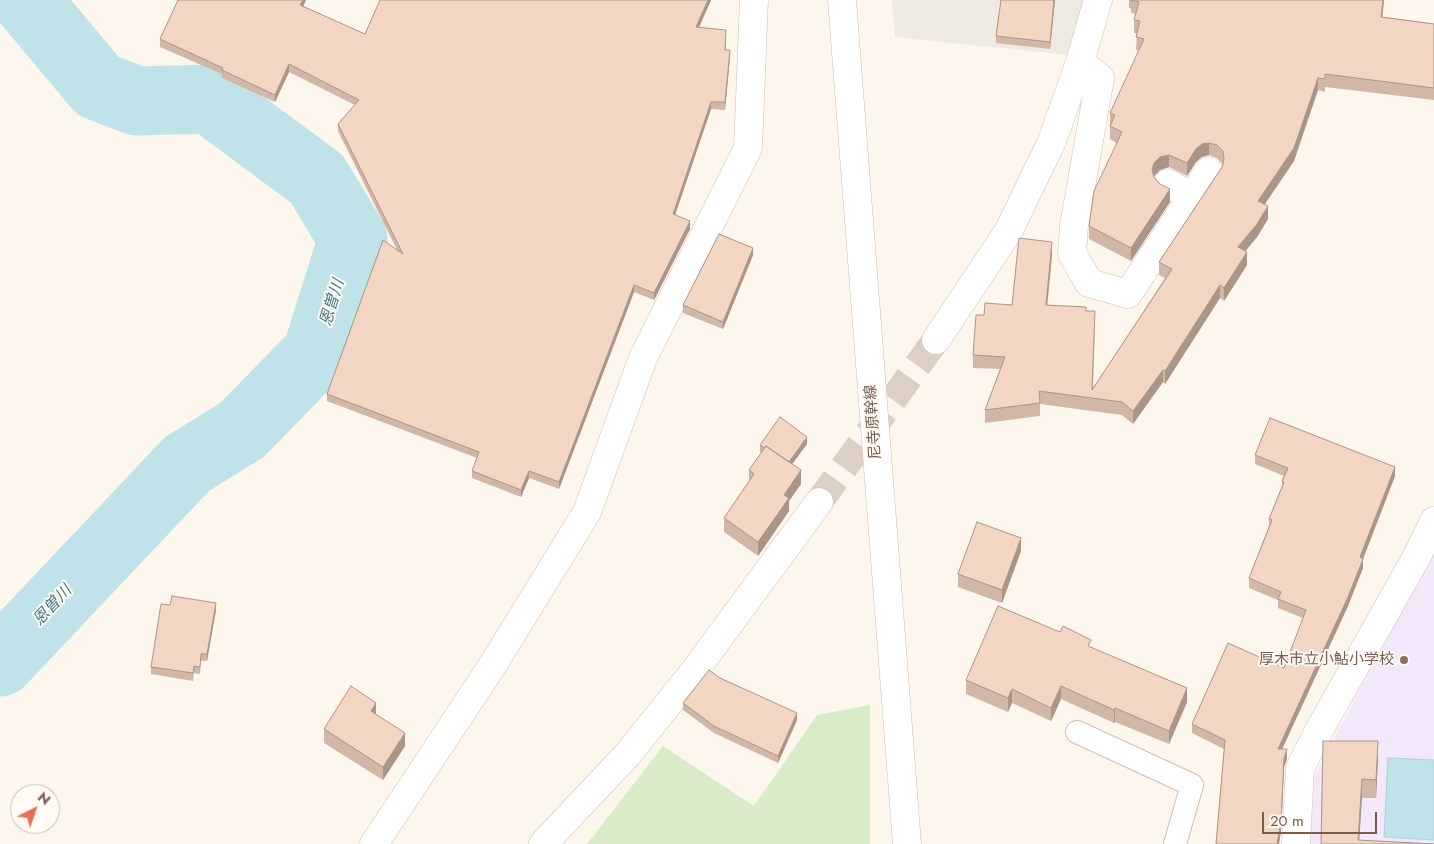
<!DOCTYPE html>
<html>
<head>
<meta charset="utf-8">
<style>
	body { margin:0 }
	#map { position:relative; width:1434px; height:844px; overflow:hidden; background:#fdf6ec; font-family:Jost,sans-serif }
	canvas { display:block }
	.north { position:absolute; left:10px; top:784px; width:50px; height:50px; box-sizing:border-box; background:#fffaf3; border:1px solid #cabbb1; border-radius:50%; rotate:41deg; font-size:14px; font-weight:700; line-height:20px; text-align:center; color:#7a5c4d }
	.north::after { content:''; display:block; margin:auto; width:18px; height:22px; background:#e76f51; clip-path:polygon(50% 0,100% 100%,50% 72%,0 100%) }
	.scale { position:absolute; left:1262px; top:812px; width:115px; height:22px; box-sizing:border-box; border:2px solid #7a5c4d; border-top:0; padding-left:6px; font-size:15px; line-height:18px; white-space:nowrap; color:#7a5c4d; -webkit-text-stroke:4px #fffaf3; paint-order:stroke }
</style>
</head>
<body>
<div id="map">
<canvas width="1434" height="844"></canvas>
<div class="north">N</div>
<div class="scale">20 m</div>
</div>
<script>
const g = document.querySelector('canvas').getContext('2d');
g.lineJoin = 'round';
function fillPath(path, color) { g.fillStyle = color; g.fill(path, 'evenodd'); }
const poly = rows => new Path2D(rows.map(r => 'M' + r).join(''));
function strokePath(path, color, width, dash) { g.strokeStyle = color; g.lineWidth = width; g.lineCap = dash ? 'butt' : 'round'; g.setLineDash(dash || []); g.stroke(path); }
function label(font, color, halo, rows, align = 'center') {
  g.font = font + ' Jost,"Noto Sans JP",sans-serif'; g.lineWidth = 4; g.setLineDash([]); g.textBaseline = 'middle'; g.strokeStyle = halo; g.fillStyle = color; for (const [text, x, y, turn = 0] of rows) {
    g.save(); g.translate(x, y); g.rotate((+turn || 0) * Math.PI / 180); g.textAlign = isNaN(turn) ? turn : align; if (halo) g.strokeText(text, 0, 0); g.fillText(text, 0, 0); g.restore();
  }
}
const industrial = poly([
	[892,0,1087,0,1069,55,895,37]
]);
const education = poly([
	[1434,545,1434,844,1310,844,1315,776]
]);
const green = poly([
	[870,705,870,844,587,844,663,746,754,806,817,715]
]);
const water = poly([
	[1388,758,1434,760,1434,840,1384,837,1388,758]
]);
const river = poly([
	[0,662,187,464,242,430,317,353,353,239,317,179,209,99,137,101,98,86,26,0]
]);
const minorTunnel = poly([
	[819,502,936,340]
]);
const service = poly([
	[1077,732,1192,785,1175,844]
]);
const minor = poly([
	[1080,62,1100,78,1074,226,1072,253,1089,283,1128,294,1209,171],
	[1168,183,1192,197],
	[936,340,1008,232,1052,141,1080,62,1098,0],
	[374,844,489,671,587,512,643,358,748,148,754,0],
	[543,844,628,754,693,673,819,502],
	[1296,844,1300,768,1322,725,1416,558,1434,521]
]);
const tertiary = poly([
	[842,0,907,844]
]);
const wall = poly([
	[178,0,306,0,303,7,365,34,380,0,711,0,699,27,726,37,726,50,730,57,725,110,711,109,675,215,690,229,654,300,634,292,559,489,529,478,521,497,472,478,472,471,477,458,327,401,327,394,397,250,338,131,338,124,355,105,289,72,275,102,222,78,222,74,160,47,160,39],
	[1001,0,1055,0,1050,49,996,43,996,36],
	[1129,0,1384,0,1382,17,1434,24,1434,100,1325,87,1325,92,1318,90,1294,161,1265,204,1268,219,1257,237,1245,251,1247,265,1224,301,1220,298,1165,384,1163,382,1133,424,1122,415,1040,404,1040,416,985,423,985,410,1000,369,973,368,973,355,984,315,1012,305,1052,255,1047,305,1086,311,1095,324,1093,389,1165,278,1159,275,1159,262,1222,167,1223,164,1217,158,1209,155,1202,157,1196,162,1187,176,1169,167,1160,170,1154,176,1154,177,1170,202,1131,261,1089,239,1089,226,1117,143,1110,139,1110,113,1139,51,1136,50,1137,34,1134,33,1134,20,1136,14,1131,13,1131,8,1129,8],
	[753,255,723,329,683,313,683,305],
	[807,444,792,464,801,484,789,501,789,511,758,556,724,532,724,518,749,482,749,470,761,453,760,452,760,445],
	[1255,455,1395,476,1363,559,1363,568,1348,606,1282,749,1287,759,1284,767,1281,831,1279,844,1216,844,1224,749,1192,733,1192,724,1284,668,1303,618,1278,608,1278,600,1249,588,1249,578,1269,526,1269,519,1282,487,1282,481,1284,476,1255,464],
	[1021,551,1002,603,958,587,958,574],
	[216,610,207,661,201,661,200,674,194,673,193,681,151,674,151,667],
	[1091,647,1187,702,1169,744,1115,722,1114,723,1061,699,1051,721,1012,703,1008,712,966,694,966,680],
	[720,678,797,720,778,763,714,733,683,710,683,703],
	[376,714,405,746,383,780,324,743,324,729],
	[1323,741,1378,759,1376,798,1362,798,1359,840,1321,844]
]);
const shadedWall = poly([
	[303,0,306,0,300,13,300,5],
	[708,0,711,0,696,34,696,27],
	[1054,0,1055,0,1050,49,1050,42],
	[1383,0,1384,0,1381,30,1381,17],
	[730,50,730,57,725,110,725,102],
	[289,64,289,72,275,102,275,95],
	[1318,78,1318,90,1294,161,1258,214,1258,201],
	[711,102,711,109,673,221,673,214],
	[1209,143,1209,155,1202,157,1196,162,1187,176,1187,163,1196,149,1202,144],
	[1169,155,1169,167,1160,170,1154,176,1152,182,1152,170,1154,163,1160,157],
	[1170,189,1170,202,1131,261,1131,248],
	[1268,206,1268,219,1257,237,1238,260,1238,247],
	[690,221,690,229,654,300,654,293],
	[1052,242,1052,255,1046,318,1046,305],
	[753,248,753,255,723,329,723,322],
	[1247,252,1247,265,1224,301,1224,288],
	[634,285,634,292,559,489,559,482],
	[1220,285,1220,298,1165,384,1165,371],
	[1163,370,1163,382,1133,424,1133,411],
	[807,437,807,444,787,471,787,464],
	[1395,467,1395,476,1363,559,1363,568,1348,606,1278,758,1278,749,1360,557],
	[801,470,801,484,789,501,789,511,758,556,758,542,784,495],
	[529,471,529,478,521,497,521,490],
	[1021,538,1021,551,1002,603,1002,590],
	[216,603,216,610,207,661,207,654],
	[1061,686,1061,699,1051,721,1051,708],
	[1187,688,1187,702,1169,744,1169,731],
	[1012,689,1012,703,1008,712,1008,698],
	[376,703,376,716,371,711],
	[1115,708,1115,722,1114,723,1114,710],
	[797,713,797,720,778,763,778,756],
	[405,733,405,746,383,780,383,767],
	[1378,741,1378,759,1376,798,1376,780],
	[1287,749,1287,759,1284,767,1281,831,1279,844,1277,844,1284,758],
	[1362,779,1362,798,1359,844,1358,844]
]);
const building = poly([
	[178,0,303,0,300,5,365,34,380,0,708,0,696,27,726,30,725,50,730,50,725,102,711,102,673,214,690,221,654,293,634,285,559,482,529,471,521,490,472,471,479,452,327,394,383,240,403,254,338,124,359,100,289,64,275,95,222,70,223,68,160,39,178,0],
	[1001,0,1054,0,1050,42,996,36,1001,0],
	[1131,0,1383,0,1381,17,1434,24,1434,88,1325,74,1325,79,1318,78,1294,148,1258,201,1268,206,1257,224,1238,247,1247,252,1224,288,1220,285,1165,371,1163,370,1133,411,1122,402,1039,391,1040,403,985,410,1005,357,973,355,976,315,984,315,985,303,1012,305,1019,238,1052,242,1046,305,1086,307,1086,311,1095,311,1092,390,1172,269,1159,262,1222,167,1224,160,1223,151,1217,145,1209,143,1202,144,1196,149,1187,163,1169,155,1160,157,1154,163,1152,170,1154,177,1160,184,1170,189,1131,248,1089,226,1094,191,1122,132,1110,126,1115,115,1110,113,1144,39,1136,37,1140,21,1134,20,1139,2,1131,0],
	[719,234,753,248,723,322,683,305,719,234],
	[780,417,807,437,789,462,766,446,764,448,760,445,780,417],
	[1270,418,1395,467,1360,557,1363,559,1348,597,1278,749,1287,749,1284,758,1281,822,1277,844,1216,844,1225,740,1192,724,1228,643,1284,668,1306,610,1278,599,1281,592,1249,578,1272,520,1269,519,1284,482,1282,481,1288,468,1255,455,1270,418],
	[766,446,801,470,784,495,789,498,758,542,724,518,754,474,749,470,766,446],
	[977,522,1021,538,1002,590,958,574,977,522],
	[172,596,216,603,207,654,201,654,200,667,194,666,193,673,151,667,161,604,170,605,172,596],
	[998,606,1060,632,1063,626,1091,640,1088,646,1187,688,1169,731,1115,708,1114,710,1061,686,1051,708,1012,689,1008,698,966,680,998,606],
	[709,670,720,678,797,713,778,756,714,726,683,703,709,670],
	[351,686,376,703,371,711,405,733,383,767,324,729,351,686],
	[1323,741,1378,741,1376,780,1362,779,1358,840,1434,844,1321,844,1323,741]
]);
const markers = [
	[1404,660,5,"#8d6e63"]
];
const streetNames = [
	["尼寺原幹線",874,422,-94]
];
const educationNames = [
	["厚木市立小鮎小学校",1394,660]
];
const waterNames = [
	["恩曽川",333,303,-73],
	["恩曽川",53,606,-47]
];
fillPath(industrial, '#efe9e4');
fillPath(education, '#f3e8fa');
fillPath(green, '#d8ecc9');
fillPath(water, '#bfe3e8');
strokePath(water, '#a5d3da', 1);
strokePath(river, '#bfe3e8', 69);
strokePath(minorTunnel, '#dcd0c4', 28, [28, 14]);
strokePath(service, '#d1beb0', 24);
strokePath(minor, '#d1beb0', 29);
strokePath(tertiary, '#d1beb0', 29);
strokePath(service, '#fff', 22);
strokePath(minor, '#fff', 28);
strokePath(tertiary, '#fff', 28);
fillPath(wall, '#d1b7a8');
fillPath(shadedWall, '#aa9588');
fillPath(building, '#f3d5c3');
strokePath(building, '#aa9588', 1);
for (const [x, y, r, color] of markers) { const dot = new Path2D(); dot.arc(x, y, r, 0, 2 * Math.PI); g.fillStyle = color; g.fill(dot); strokePath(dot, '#fffaf3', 2); }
label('15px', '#7a5c4d', '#fffaf3', streetNames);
label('15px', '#785e54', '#fffaf3', educationNames, 'right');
label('italic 16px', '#437c86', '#fffaf3', waterNames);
</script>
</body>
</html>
